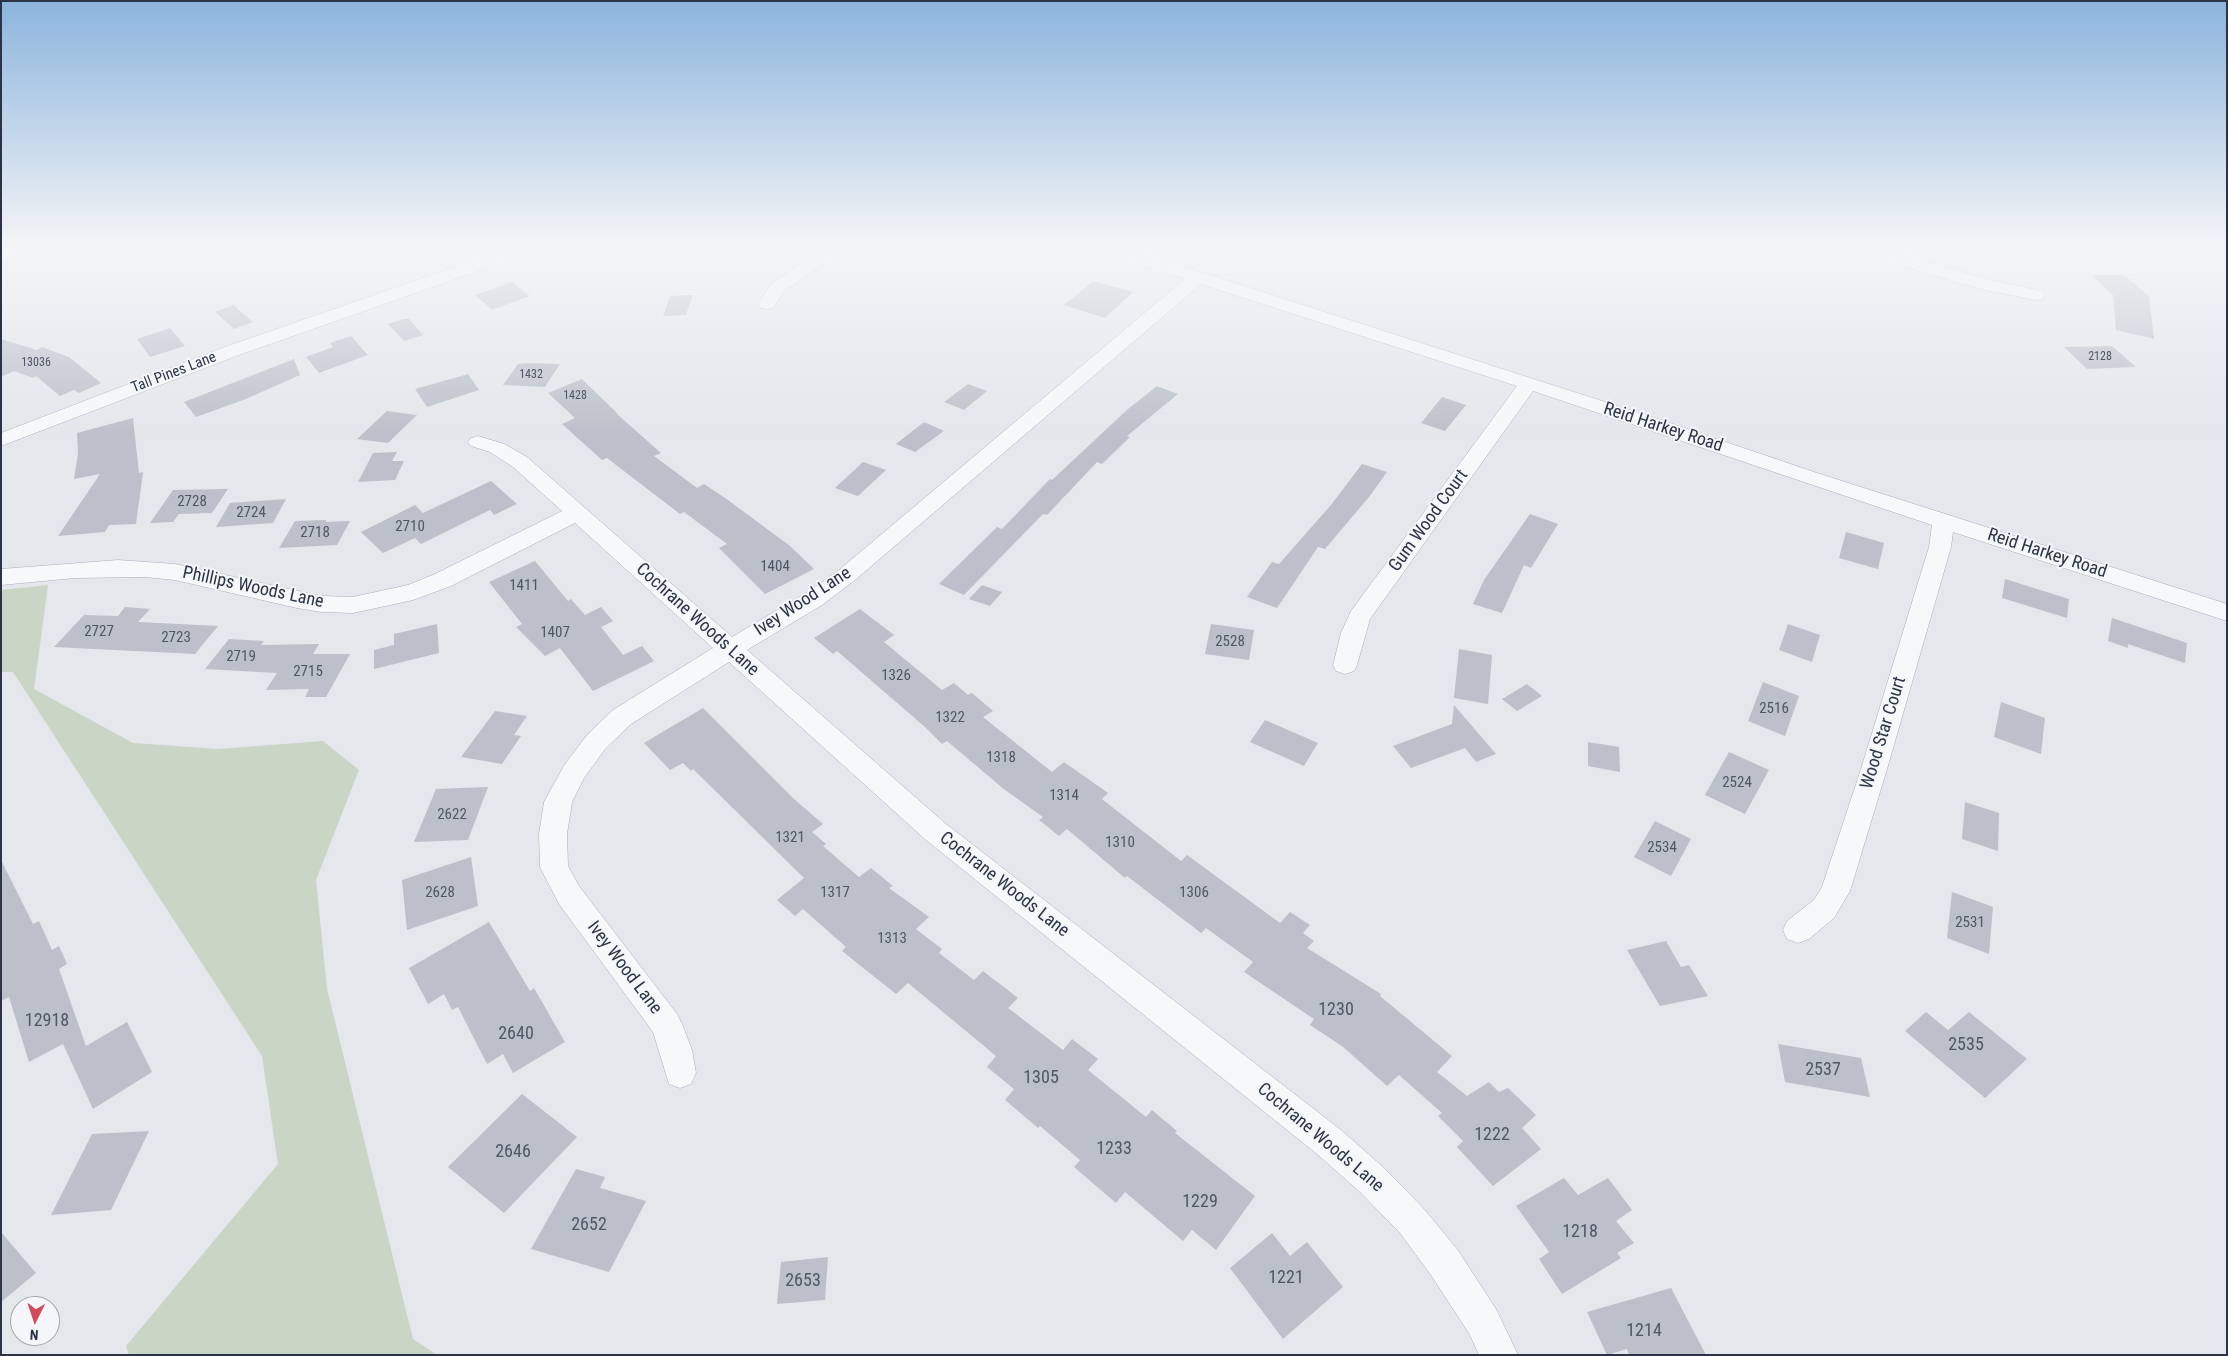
<!DOCTYPE html>
<html>
<head>
<meta charset="utf-8">
<style>
	body { margin:0 }
	#map { position:relative; width:2228px; height:1356px; overflow:hidden; background:#e4e7ec; font-family:"Roboto Condensed",sans-serif }
	canvas { display:block }
	.frame { position:absolute; inset:0; border:2px solid #2b3445; pointer-events:none }
	.north { position:absolute; left:10px; top:1296px; width:50px; height:50px; box-sizing:border-box; background:#f4f6f9; border:1px solid #a4a8b1; border-radius:50%; rotate:184deg; font-size:14px; font-weight:700; line-height:20px; text-align:center; color:#2b3445 }
	.north::after { content:''; display:block; margin:auto; width:18px; height:22px; background:#d1495b; clip-path:polygon(50% 0,100% 100%,50% 72%,0 100%) }
</style>
</head>
<body>
<div id="map">
<canvas width="2228" height="1356"></canvas>
<div class="frame"></div>
<div class="north">N</div>
</div>
<script>
const g = document.querySelector('canvas').getContext('2d');
g.lineJoin = 'round';
function fillPath(path, color) { g.fillStyle = color; g.fill(path, 'evenodd'); }
const poly = rows => new Path2D(rows.map(r => 'M' + r).join(''));
function strokePath(path, color, width, dash) { g.strokeStyle = color; g.lineWidth = width; g.lineCap = dash ? 'butt' : 'round'; g.setLineDash(dash || []); g.stroke(path); }
function label(font, color, halo, rows, align = 'center') {
  g.font = font + ' "Roboto Condensed",sans-serif'; g.lineWidth = 4; g.setLineDash([]); g.textBaseline = 'middle'; g.strokeStyle = halo; g.fillStyle = color; for (const [text, x, y, turn = 0] of rows) {
    g.save(); g.translate(x, y); g.rotate((+turn || 0) * Math.PI / 180); g.textAlign = isNaN(turn) ? turn : align; if (halo) g.strokeText(text, 0, 0); g.fillText(text, 0, 0); g.restore();
  }
}
const green = poly([
	[48,585,34,689,133,743,218,749,323,741,359,770,316,880,327,989,413,1339,437,1355,129,1355,126,1346,278,1164,262,1056,13,672,1,672,1,590]
]);
const building = poly([
	[2091,275,2124,275,2149,296,2154,339,2116,330,2113,295],
	[1093,281,1133,292,1105,318,1064,305],
	[512,282,530,296,492,310,475,295],
	[693,295,686,315,663,316,670,296],
	[234,305,238,309,253,322,234,329,215,312],
	[404,319,409,319,423,335,404,341,388,324],
	[170,328,185,346,150,357,137,339],
	[351,336,368,355,319,373,306,357,333,347,330,343],
	[1,339,37,350,42,347,69,357,101,383,79,393,74,390,60,396,36,376,33,378,14,371,1,377],
	[2112,346,2136,367,2087,369,2064,347],
	[294,359,300,375,246,399,196,417,184,402],
	[529,363,560,364,545,387,503,385,518,364],
	[468,374,479,390,427,407,415,389],
	[582,379,618,414,617,414,661,453,654,456,697,488,704,484,728,500,790,546,814,569,765,594,719,548,727,544,684,512,680,514,607,458,602,460,562,424,575,418,548,393],
	[968,384,987,391,964,410,944,402],
	[1157,386,1178,394,1127,436,1130,437,1102,464,1097,462,1047,515,1043,514,964,595,939,584,997,527,1002,529,1050,479,1052,480,1128,409],
	[1442,397,1466,405,1445,431,1421,423],
	[387,411,417,415,388,443,357,439],
	[133,418,139,473,143,472,136,524,109,525,105,532,58,536,100,474,74,479,78,454,77,433],
	[924,422,944,431,915,452,896,444],
	[397,452,392,461,404,461,395,480,358,482,373,453],
	[863,462,886,470,858,496,835,488],
	[1362,464,1387,472,1369,497,1325,549,1318,547,1277,608,1247,597,1272,562,1279,564,1331,505],
	[491,481,517,504,494,515,490,510,421,544,415,538,383,553,361,532,415,505,423,513],
	[228,489,212,513,179,514,173,522,150,523,173,490],
	[286,499,273,523,216,527,230,503],
	[1530,514,1558,524,1531,568,1524,565,1502,613,1473,604,1484,580],
	[326,520,326,522,350,521,337,545,279,548,295,521],
	[1846,532,1884,543,1878,569,1839,558],
	[535,561,568,601,571,599,585,615,601,607,613,621,601,627,623,655,642,646,654,661,593,691,560,648,545,656,516,627,522,624,489,582],
	[2005,579,2069,599,2067,618,2002,598],
	[982,585,1002,592,990,606,969,599],
	[125,607,150,609,138,622,218,626,195,654,54,647,84,615,118,616],
	[860,609,894,635,884,642,942,690,954,683,968,695,972,693,993,711,983,717,1052,772,1064,762,1108,793,1102,799,1181,861,1187,855,1280,923,1290,912,1310,925,1303,933,1314,941,1307,948,1381,994,1380,996,1452,1056,1437,1072,1467,1096,1489,1082,1499,1092,1508,1088,1536,1115,1522,1128,1541,1149,1493,1186,1457,1147,1463,1141,1438,1116,1442,1113,1399,1075,1387,1086,1342,1046,1310,1025,1314,1019,1244,972,1253,962,1206,928,1201,933,1127,876,1125,878,1067,829,1059,836,1039,820,1043,817,1005,790,947,741,942,744,925,727,837,651,833,654,814,638],
	[2112,618,2187,643,2185,663,2128,644,2128,648,2108,641],
	[437,624,439,653,374,669,374,650,394,645,394,634],
	[1211,624,1254,630,1249,660,1205,654],
	[1788,624,1820,635,1812,662,1779,650],
	[229,639,264,641,261,645,319,644,313,654,350,654,326,697,305,697,309,689,266,690,277,673,205,669],
	[1459,649,1492,655,1488,704,1454,698],
	[1763,682,1799,696,1785,736,1748,721],
	[1527,684,1542,696,1517,711,1502,699],
	[2001,702,2045,718,2041,754,1994,737],
	[1454,705,1496,754,1476,762,1465,748,1411,768,1393,746,1452,724],
	[703,708,794,799,823,824,812,832,826,844,823,846,859,877,871,868,893,886,889,888,929,917,916,929,942,949,939,953,974,980,983,971,1018,998,1008,1008,1063,1050,1072,1039,1098,1059,1088,1070,1146,1117,1152,1110,1177,1131,1175,1133,1255,1196,1216,1250,1192,1230,1183,1241,1125,1192,1116,1203,1074,1167,1080,1160,1040,1126,1038,1128,1005,1100,1014,1089,987,1067,996,1056,908,983,896,994,842,951,846,947,803,909,795,916,777,900,804,878,693,769,691,771,683,763,670,770,644,743],
	[495,711,527,716,514,735,521,736,502,764,461,757],
	[1265,720,1318,743,1304,766,1250,742],
	[1588,742,1619,747,1620,772,1588,766],
	[1729,752,1769,770,1745,814,1705,795],
	[488,787,468,840,414,842,436,789],
	[1965,802,1999,813,1998,851,1962,839],
	[1655,821,1691,839,1671,876,1634,857],
	[471,857,478,906,407,930,402,880],
	[1,860,33,924,39,921,52,950,59,946,67,964,59,969,86,1046,127,1022,152,1072,93,1109,63,1044,29,1062,9,997,1,1001],
	[1952,892,1993,907,1989,954,1947,938],
	[489,922,530,991,534,988,565,1042,513,1073,503,1054,487,1064,458,1007,452,1010,444,994,428,1004,409,968],
	[1666,941,1681,967,1689,965,1708,996,1660,1006,1627,950],
	[1926,1012,1948,1030,1969,1012,2027,1059,1985,1098,1905,1031],
	[1778,1044,1861,1058,1870,1097,1785,1082],
	[522,1094,577,1137,504,1213,448,1167],
	[149,1131,111,1210,51,1215,92,1134],
	[576,1169,605,1177,600,1188,646,1201,609,1272,531,1249],
	[1564,1178,1578,1195,1608,1178,1632,1210,1616,1221,1634,1243,1617,1253,1621,1258,1562,1294,1539,1259,1549,1252,1516,1206],
	[1,1232,36,1273,1,1302],
	[1272,1233,1290,1256,1307,1242,1343,1287,1283,1339,1230,1268],
	[828,1257,825,1300,777,1304,781,1262],
	[1671,1288,1706,1355,1629,1355,1627,1349,1607,1355,1587,1312]
]);
const minor = poly([
	[502,245,524,245,522,249,478,271,239,355,1,446,1,433,225,347,466,263,502,245],
	[831,245,851,245,784,291,773,308,767,309,761,308,758,304,771,284,831,245],
	[1090,245,1116,245,1655,418,1817,473,2227,604,2227,621,1953,532,1951,547,1887,769,1850,891,1834,918,1809,939,1798,943,1787,939,1783,930,1787,921,1814,900,1822,887,1861,769,1929,547,1932,525,1533,391,1370,619,1357,665,1354,671,1345,674,1336,671,1333,665,1341,633,1351,611,1517,386,1201,284,855,580,822,605,747,650,946,824,1341,1130,1384,1168,1424,1209,1457,1249,1496,1309,1518,1355,1479,1355,1470,1335,1431,1275,1400,1233,1360,1192,1317,1154,926,840,729,662,631,724,605,749,584,778,572,802,567,834,568,866,579,886,677,1014,682,1024,692,1050,696,1073,691,1084,680,1088,669,1084,653,1032,559,904,544,875,540,867,539,834,544,802,565,764,587,735,613,710,713,648,575,523,451,586,413,600,353,613,321,612,297,608,175,580,145,577,75,578,1,585,1,569,118,560,175,564,321,596,353,597,408,585,435,574,562,511,513,467,490,452,471,446,468,442,471,438,478,436,504,444,527,457,732,637,806,593,839,570,1185,279,1092,249,1090,245],
	[1853,245,1879,245,1934,264,1994,281,2042,291,2045,295,2042,299,2036,300,1985,290,1922,272,1855,249,1853,245]
]);
const primary = poly([
	[13,245,41,245,39,249,1,262,1,250,13,245]
]);
const farNumbernames = [
	["2128",2100,357],
	["13036",36,363],
	["1432",531,375],
	["1428",575,396]
];
const farStreetnames = [
	["Tall Pines Lane",174,373,-21]
];
const numberNames = [
	["2728",192,502],
	["2724",251,513],
	["2710",410,527],
	["2718",315,533],
	["1404",775,567],
	["1411",524,586],
	["2727",99,632],
	["1407",555,633],
	["2723",176,638],
	["2528",1230,642],
	["2719",241,657],
	["2715",308,672],
	["1326",896,676],
	["2516",1774,709],
	["1322",950,718],
	["1318",1001,758],
	["2524",1737,783],
	["1314",1064,796],
	["2622",452,815],
	["1321",790,838],
	["1310",1120,843],
	["2534",1662,848],
	["2628",440,893],
	["1317",835,893],
	["1306",1194,893],
	["2531",1970,923],
	["1313",892,939]
];
const streetNames = [
	["Reid Harkey Road",1663,428,18],
	["Gum Wood Court",1429,521,-54],
	["Reid Harkey Road",2047,554,18],
	["Phillips Woods Lane",253,588,12],
	["Ivey Wood Lane",803,602,-33],
	["Cochrane Woods Lane",697,620,42],
	["Wood Star Court",1884,733,-73],
	["Cochrane Woods Lane",1004,885,38],
	["Ivey Wood Lane",624,968,53],
	["Cochrane Woods Lane",1320,1138,40]
];
const nearNumbernames = [
	["1230",1336,1010],
	["12918",47,1021],
	["2640",516,1034],
	["2535",1966,1045],
	["2537",1823,1070],
	["1305",1041,1078],
	["1222",1492,1135],
	["1233",1114,1149],
	["2646",513,1152],
	["1229",1200,1202],
	["2652",589,1225],
	["1218",1580,1232],
	["1221",1286,1278],
	["2653",803,1281],
	["1214",1644,1331]
];
fillPath(green, '#c9d6c5');
fillPath(building, '#bbc0ca');
strokePath(minor, '#a9aeb7', 1);
strokePath(primary, '#a3abb8', 1);
fillPath(minor, '#f7f8fa');
fillPath(primary, '#fff');
const sky = g.createLinearGradient(0, 0, 0, 435);
sky.addColorStop(0, '#8bb4dd');
sky.addColorStop(0.56, '#f3f4f6');
sky.addColorStop(1, '#f3f4f600');
g.fillStyle = sky;
g.fillRect(0, 0, 2228, 435);
label('12px', '#4f5766', null, farNumbernames);
label('15px', '#2b3445', '#f4f6f9', farStreetnames);
label('15px', '#4f5766', null, numberNames);
label('18px', '#2b3445', '#f4f6f9', streetNames);
label('18px', '#4f5766', null, nearNumbernames);
</script>
</body>
</html>
